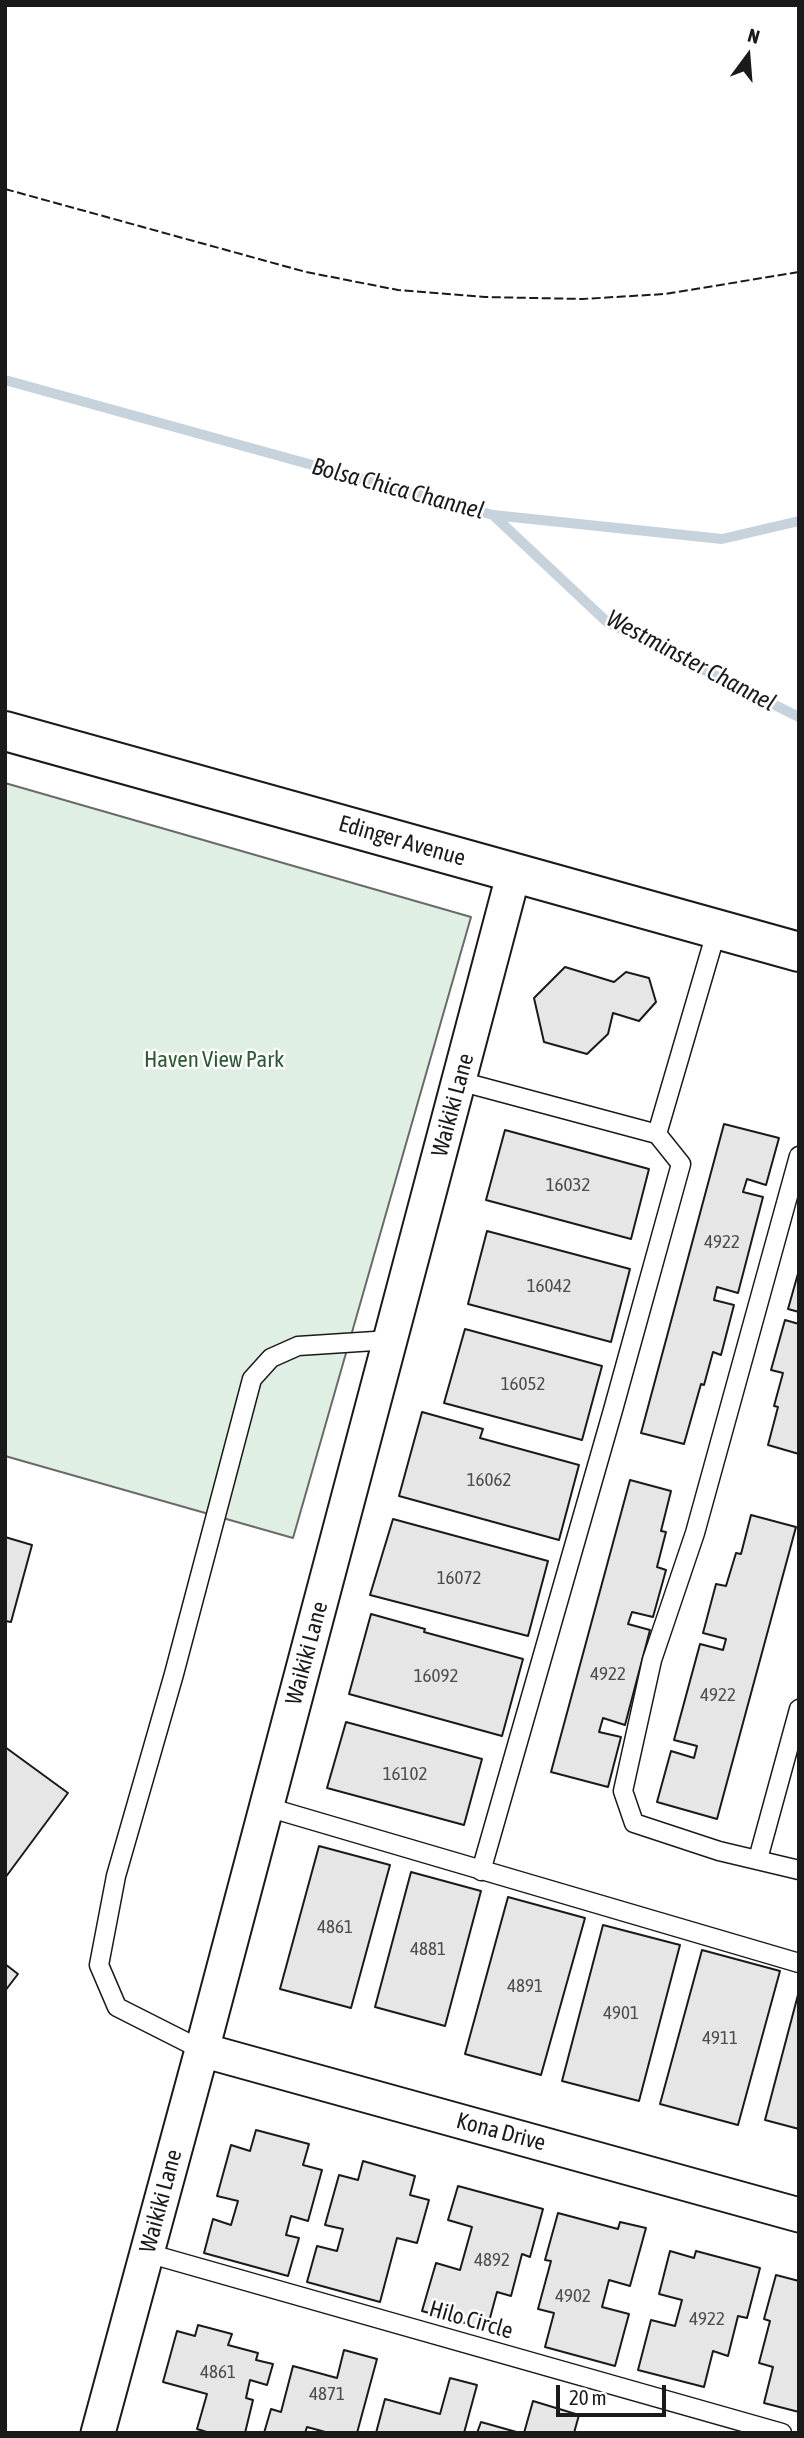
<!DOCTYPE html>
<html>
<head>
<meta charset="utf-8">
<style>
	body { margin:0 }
	#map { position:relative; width:804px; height:2438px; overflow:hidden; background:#fff; font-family:"Asap Condensed",sans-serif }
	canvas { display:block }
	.frame { position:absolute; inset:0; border:7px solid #1a1a1a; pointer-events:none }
	.north { position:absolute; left:713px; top:21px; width:70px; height:70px; -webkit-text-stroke:5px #fff; paint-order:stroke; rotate:16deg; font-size:19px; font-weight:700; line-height:28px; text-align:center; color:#1a1a1a }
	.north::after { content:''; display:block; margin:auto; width:24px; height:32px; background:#1a1a1a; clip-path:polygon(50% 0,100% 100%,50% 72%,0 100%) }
	.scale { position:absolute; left:556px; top:2385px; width:110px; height:32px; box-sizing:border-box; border:4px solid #1a1a1a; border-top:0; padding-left:9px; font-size:21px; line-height:24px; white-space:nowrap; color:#1a1a1a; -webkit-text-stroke:5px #fff; paint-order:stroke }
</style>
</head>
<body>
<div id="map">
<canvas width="804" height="2438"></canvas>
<div class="frame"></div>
<div class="north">N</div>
<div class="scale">20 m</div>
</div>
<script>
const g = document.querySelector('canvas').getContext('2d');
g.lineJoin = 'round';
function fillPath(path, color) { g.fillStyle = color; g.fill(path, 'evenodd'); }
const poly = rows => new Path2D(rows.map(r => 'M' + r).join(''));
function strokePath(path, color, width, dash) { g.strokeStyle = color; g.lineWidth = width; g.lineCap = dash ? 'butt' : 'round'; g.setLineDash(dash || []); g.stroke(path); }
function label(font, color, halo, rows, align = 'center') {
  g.font = font + ' "Asap Condensed",sans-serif'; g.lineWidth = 5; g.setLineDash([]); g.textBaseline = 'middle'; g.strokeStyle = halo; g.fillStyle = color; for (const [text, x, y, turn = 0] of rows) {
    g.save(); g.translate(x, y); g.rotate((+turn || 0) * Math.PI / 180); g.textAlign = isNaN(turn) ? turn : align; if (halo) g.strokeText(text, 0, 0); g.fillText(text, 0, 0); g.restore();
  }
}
const green = poly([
	[5,783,471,917,293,1538,5,1456,5,783]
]);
const stream = poly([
	[5,380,493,515,722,539,799,521],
	[493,515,607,622,799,717]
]);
const building = poly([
	[565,967,614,982,626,972,649,978,656,1002,639,1021,613,1013,608,1034,587,1054,544,1042,534,998,565,967],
	[724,1124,779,1138,766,1185,747,1179,743,1192,763,1197,738,1293,717,1287,714,1300,734,1305,721,1355,713,1352,704,1385,701,1384,684,1444,641,1433,724,1124],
	[505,1130,649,1169,631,1239,486,1200,505,1130],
	[487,1231,630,1269,611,1342,468,1304,487,1231],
	[799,1270,799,1312,788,1309,799,1270],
	[785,1320,799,1324,799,1454,768,1445,778,1407,774,1406,783,1373,771,1370,785,1320],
	[465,1329,602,1366,582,1440,444,1403,465,1329],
	[422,1412,483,1429,480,1438,579,1465,559,1540,399,1496,422,1412],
	[630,1480,671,1491,661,1531,666,1532,657,1567,666,1570,653,1617,632,1612,628,1624,650,1630,625,1725,603,1718,599,1732,621,1737,608,1787,551,1772,630,1480],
	[751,1515,796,1527,717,1819,657,1802,671,1751,694,1758,697,1746,674,1740,700,1644,723,1650,726,1639,703,1633,716,1584,726,1586,736,1553,741,1554,751,1515],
	[393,1519,548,1561,528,1636,370,1595,393,1519],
	[5,1537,32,1545,11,1622,5,1621,5,1537],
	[371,1614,425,1629,424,1632,523,1659,502,1736,349,1694,371,1614],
	[346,1722,482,1759,464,1825,327,1788,346,1722],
	[5,1747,68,1793,5,1878,5,1747],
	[319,1846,390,1865,351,2008,280,1989,319,1846],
	[411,1872,481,1891,445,2026,375,2007,411,1872],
	[508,1897,585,1918,541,2075,465,2054,508,1897],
	[603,1925,680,1945,639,2101,562,2081,603,1925],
	[702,1950,780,1971,738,2125,660,2104,702,1950],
	[5,1964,18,1974,5,1991,5,1964],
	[799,1991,799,2129,765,2120,799,1991],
	[256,2130,309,2144,303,2165,322,2170,308,2221,291,2216,286,2235,299,2238,288,2276,204,2253,213,2219,231,2225,238,2201,217,2196,231,2145,250,2151,256,2130],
	[363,2161,415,2176,410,2195,429,2200,417,2243,397,2238,380,2302,307,2282,317,2246,337,2251,343,2229,325,2225,339,2175,358,2180,363,2161],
	[458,2186,543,2209,530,2257,522,2254,511,2296,497,2292,487,2329,422,2311,436,2263,460,2270,472,2227,448,2220,458,2186],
	[558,2213,618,2229,620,2222,646,2228,630,2286,609,2280,602,2307,629,2314,615,2366,545,2347,554,2313,538,2309,551,2261,545,2260,558,2213],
	[670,2251,694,2258,696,2251,760,2268,747,2318,738,2316,728,2356,713,2351,704,2387,638,2370,651,2320,675,2326,682,2300,659,2294,670,2251],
	[776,2275,799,2281,799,2412,764,2403,773,2367,759,2363,770,2321,764,2319,776,2275],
	[198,2325,232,2334,228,2345,258,2353,256,2360,273,2364,267,2385,250,2380,246,2398,253,2400,245,2433,210,2433,197,2429,207,2394,163,2382,177,2331,195,2336,198,2325],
	[344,2350,377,2359,357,2433,329,2433,307,2427,305,2433,264,2433,271,2409,281,2412,293,2366,337,2378,344,2350],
	[450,2378,477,2385,464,2433,376,2433,385,2399,440,2414,450,2378],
	[533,2401,579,2415,574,2433,524,2433,533,2401],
	[481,2422,520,2433,477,2433,481,2422]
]);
const lane = poly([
	[459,1081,657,1134,717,929],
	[799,1156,695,1533,652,1660,623,1791,634,1823,719,1851,799,1870],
	[267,1807,799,1963],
	[758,1859,799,1709],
	[481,1871,613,1410,681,1164,657,1134],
	[202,2050,117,2007,99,1965,116,1876,174,1674,252,1379,271,1358,298,1346,390,1340],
	[147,2253,782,2433]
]);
const street = poly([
	[202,2050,799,2215],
	[98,2433,202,2050,514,872]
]);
const secondary = poly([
	[5,731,799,952]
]);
const fence = poly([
	[5,189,306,272,398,290,485,297,582,299,665,294,799,272]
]);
const numberNames = [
	["16032",568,1185],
	["4922",722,1242],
	["16042",549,1286],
	["16052",523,1384],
	["16062",489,1480],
	["16072",459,1578],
	["4922",608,1674],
	["16092",436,1676],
	["4922",718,1695],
	["16102",405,1774],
	["4861",335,1927],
	["4881",428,1949],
	["4891",525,1986],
	["4901",621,2013],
	["4911",720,2038],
	["4892",492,2260],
	["4902",573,2296],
	["4922",707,2319],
	["4861",218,2372],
	["4871",327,2394]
];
const streetNames = [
	["Edinger Avenue",402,841,16],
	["Waikiki Lane",453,1105,-75],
	["Waikiki Lane",307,1653,-75],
	["Kona Drive",501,2132,15],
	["Waikiki Lane",161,2201,-75],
	["Hilo Circle",471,2320,16]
];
const parkNames = [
	["Haven View Park",214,1060]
];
const waterNames = [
	["Bolsa Chica Channel",398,489,15],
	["Westminster Channel",691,661,28]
];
fillPath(green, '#e0efe3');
strokePath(green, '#6a6a6a', 2);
strokePath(stream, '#c6d2dc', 10);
fillPath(building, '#e6e6e6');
strokePath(building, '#1a1a1a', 2);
strokePath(lane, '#1a1a1a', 21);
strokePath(street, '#1a1a1a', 37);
strokePath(secondary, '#1a1a1a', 42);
strokePath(lane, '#fff', 18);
strokePath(street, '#fff', 33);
strokePath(secondary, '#fff', 38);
strokePath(fence, '#1a1a1a', 2, [9, 3.5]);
label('19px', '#4d4d4d', null, numberNames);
label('23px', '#1a1a1a', '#fff', streetNames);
label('23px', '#2b5a34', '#fff', parkNames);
label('italic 24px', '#1a1a1a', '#fff', waterNames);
</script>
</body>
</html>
